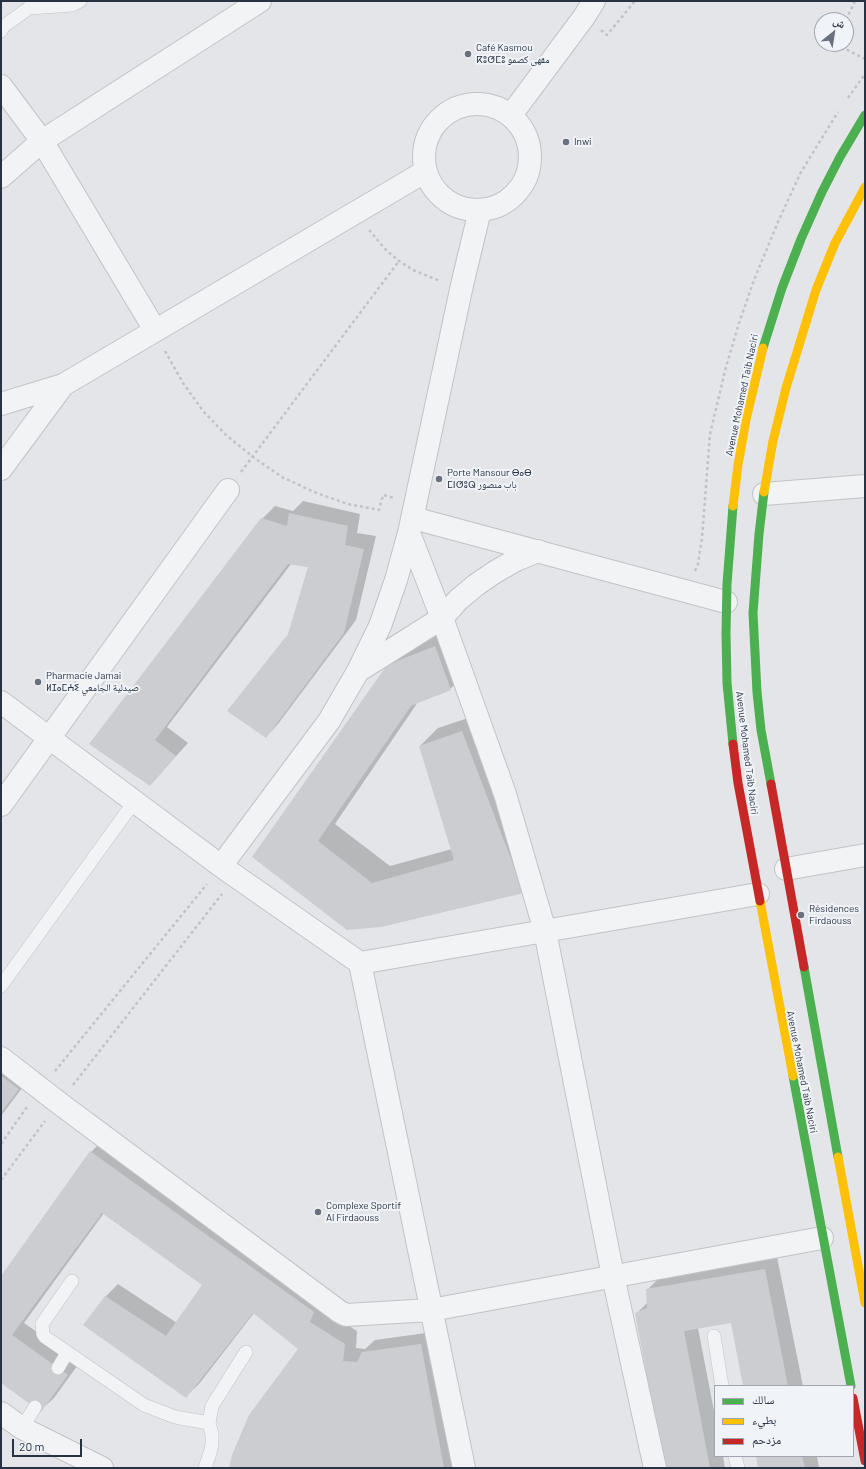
<!DOCTYPE html>
<html>
<head>
<meta charset="utf-8">
<style>
	body { margin:0 }
	#map { position:relative; width:866px; height:1469px; overflow:hidden; background:#e3e5e8; font-family:Barlow,"Noto Naskh Arabic",sans-serif }
	canvas { display:block }
	.frame { position:absolute; inset:0; border:2px solid #293242; pointer-events:none }
	.legend { position:absolute; left:714px; top:1385px; width:140px; height:72px; box-sizing:border-box; background:#f0f3f7; border:1px solid #a0a6af; margin:0; padding:5px 7px; list-style:none; font-size:12px; color:#293242 }
	.legend li { display:flex; align-items:center; gap:8px; height:20px }
	.legend b { width:20px; border:1px solid #a0a6af }
	.north { position:absolute; left:814px; top:12px; width:40px; height:40px; box-sizing:border-box; background:#f0f3f7; border:1px solid #a0a6af; border-radius:50%; rotate:30deg; font-size:11px; font-weight:700; line-height:16px; text-align:center; color:#293242 }
	.north::after { content:''; display:block; margin:auto; width:14px; height:18px; background:#6a717c; clip-path:polygon(50% 0,100% 100%,50% 72%,0 100%) }
	.scale { position:absolute; left:12px; top:1439px; width:70px; height:18px; box-sizing:border-box; border:2px solid #293242; border-top:0; padding-left:5px; font-size:12px; line-height:14px; white-space:nowrap; color:#293242; -webkit-text-stroke:3px #f0f3f7; paint-order:stroke }
</style>
</head>
<body>
<div id="map">
<canvas width="866" height="1469"></canvas>
<div class="frame"></div>
<ul class="legend">
<li><b style="height:5px;background:#4caf50"></b>سالك</li>
<li><b style="height:5px;background:#ffc107"></b>بطيء</li>
<li><b style="height:5px;background:#c62828"></b>مزدحم</li>
</ul>
<div class="north">ش</div>
<div class="scale">20 m</div>
</div>
<script>
const g = document.querySelector('canvas').getContext('2d');
g.lineJoin = 'round';
function fillPath(path, color) { g.fillStyle = color; g.fill(path, 'evenodd'); }
const poly = rows => new Path2D(rows.map(r => 'M' + r).join(''));
function strokePath(path, color, width, dash) { g.strokeStyle = color; g.lineWidth = width; g.lineCap = dash ? 'butt' : 'round'; g.setLineDash(dash || []); g.stroke(path); }
function label(font, color, halo, rows, align = 'center') {
  g.font = font + ' Barlow,"Noto Naskh Arabic","Noto Sans Tifinagh",sans-serif'; g.lineWidth = 4; g.setLineDash([]); g.textBaseline = 'middle'; g.strokeStyle = halo; g.fillStyle = color; for (const [text, x, y, turn = 0] of rows) {
    g.save(); g.translate(x, y); g.rotate((+turn || 0) * Math.PI / 180); g.textAlign = isNaN(turn) ? turn : align; if (halo) g.strokeText(text, 0, 0); g.fillText(text, 0, 0); g.restore();
  }
}
const shadow = poly([
	[303,501,360,514,357,533,376,536,356,620,278,724,266,737,289,635,309,567,291,564,167,727,188,743,150,785,90,744,262,519,275,506,293,511],
	[453,629,468,672,450,689,418,702,335,824,390,866,452,849,420,746,438,728,480,714,541,875,524,892,381,926,253,857,387,666,405,648],
	[1,1055,31,1076,1,1116],
	[103,1140,322,1309,357,1331,356,1348,365,1349,375,1340,433,1332,458,1468,230,1468,299,1349,254,1313,199,1384,186,1396,85,1325,106,1296,118,1284,177,1323,204,1285,104,1213,24,1323,80,1362,54,1398,41,1410,1,1382,1,1278,91,1152],
	[777,1257,803,1386,744,1386,731,1322,698,1328,715,1416,715,1456,723,1456,725,1468,665,1468,636,1314,648,1302,647,1290,660,1277],
	[757,1456,817,1456,819,1468,759,1468]
]);
const building = poly([
	[289,513,348,526,345,545,364,549,344,633,266,738,227,711,288,634,308,567,288,564,155,740,176,756,150,786,89,744,261,518,287,526],
	[435,646,451,690,411,706,318,841,372,883,454,860,419,746,462,731,524,893,381,927,347,930,252,857,387,665],
	[1,1076,19,1089,1,1113],
	[90,1151,314,1312,310,1322,345,1344,343,1361,357,1362,362,1352,421,1344,444,1468,229,1468,232,1455,249,1415,298,1349,253,1313,186,1398,83,1325,105,1296,166,1336,202,1285,102,1213,12,1335,68,1375,41,1412,1,1383,1,1276],
	[765,1269,788,1386,743,1386,731,1323,684,1331,710,1468,664,1468,635,1313,647,1308,646,1289],
	[756,1456,802,1456,805,1468,758,1468]
]);
const path = poly([
	[846,20,855,1],
	[601,30,607,35,635,1],
	[836,44,865,59],
	[848,98,865,74],
	[369,230,386,250,399,261,413,270,440,281],
	[165,351,183,383,203,411,226,435,253,457,282,477,314,492,348,504,379,510,383,495,394,498],
	[241,472,399,261],
	[695,571,698,564,702,538,710,434,726,367,739,323,754,280,778,222,801,172,838,112],
	[55,1071,207,884],
	[73,1085,222,894],
	[1,1144,27,1107],
	[1,1180,45,1121]
]);
const lane = poly([
	[29,8,72,5,80,1],
	[1,31,4,26,29,8,33,1],
	[1,986,134,802],
	[72,1281,42,1324,43,1334,45,1337,144,1405,175,1417,209,1423],
	[714,1336,722,1386],
	[58,1368,67,1353],
	[22,1428,35,1407],
	[735,1456,738,1468],
	[205,1468,210,1453,212,1445,212,1434,209,1423,212,1406,246,1352]
]);
const street = poly([
	[1,86,42,141,155,330],
	'424 157a53 53 0 1 1 106 0a53 53 0 1 1-106 0Z',
	[511,115,584,17,594,1],
	[1,177,42,141,260,1],
	[1,404,63,385,426,171],
	[1,469,63,385],
	[764,494,865,486],
	[413,518,726,602],
	[409,533,442,618,505,794,545,931,613,1276,655,1468],
	[358,671,442,618,458,600,476,585,495,572,516,560,538,551],
	[1,702,221,866,360,963,464,1468],
	[1,805,228,490],
	[221,866,329,721,358,671,380,626,396,580,409,533,462,285,480,210],
	[786,869,865,855],
	[360,963,758,894],
	[1,1058,59,1103,340,1312,346,1315,431,1310,822,1238],
	[1,1413,22,1428,102,1468]
]);
const fast = poly([
	[763,348,782,288,801,239,822,192,840,157,865,115],
	[764,492,759,534,753,613,757,692,761,730,771,784],
	[733,506,727,584,726,633,727,683,733,744],
	[804,967,838,1157],
	[793,1076,851,1386]
]);
const slow = poly([
	[764,492,773,441,786,388,816,290,835,243,865,187],
	[733,506,738,465,746,420,763,348],
	[760,901,793,1076],
	[838,1157,865,1303]
]);
const jam = poly([
	[733,744,738,783,760,901],
	[771,784,804,967],
	[853,1398,865,1461]
]);
const markers = [
	[468,54,4,"#6a717c"],
	[566,142,4,"#6a717c"],
	[439,479,4,"#6a717c"],
	[38,682,4,"#6a717c"],
	[801,915,4,"#6a717c"],
	[318,1212,4,"#6a717c"]
];
const poiNames = [
	["Café Kasmou",476,48],
	["ⴽⵓⵚⵎⵓ مقهى كصمو",476,60],
	["Inwi",574,142],
	["Porte Mansour ⴱⴰⴱ",447,473],
	["ⵎⵏⵚⵓⵕ باب منصور",447,485],
	["Pharmacie Jamai",46,676],
	["ⵍⵊⴰⵎⵄⵉ صيدلية الجامعي",46,688],
	["Résidences",809,909],
	["Firdaouss",809,921],
	["Complexe Sportif",326,1206],
	["Al Firdaouss",326,1218]
];
const streetNames = [
	["Avenue Mohamed Taib Naciri",742,395,-78],
	["Avenue Mohamed Taib Naciri",747,753,83],
	["Avenue Mohamed Taib Naciri",802,1072,79]
];
fillPath(shadow, '#0003');
fillPath(building, '#cbcdd0');
strokePath(lane, '#c1c3c6', 14);
strokePath(street, '#c1c3c6', 24);
strokePath(path, '#c2c3c8', 2.5, [3, 3]);
strokePath(lane, '#f2f3f5', 13);
strokePath(street, '#f2f3f5', 22);
strokePath(fast, '#4caf50', 9);
strokePath(slow, '#ffc107', 9);
strokePath(jam, '#c62828', 9);
for (const [x, y, r, color] of markers) { const dot = new Path2D(); dot.arc(x, y, r, 0, 2 * Math.PI); g.fillStyle = color; g.fill(dot); strokePath(dot, '#f0f3f7', 1.5); }
label('10px', '#293242', '#f0f3f7', poiNames, 'left');
label('10px', '#293242', '#f0f3f7', streetNames);
</script>
</body>
</html>
